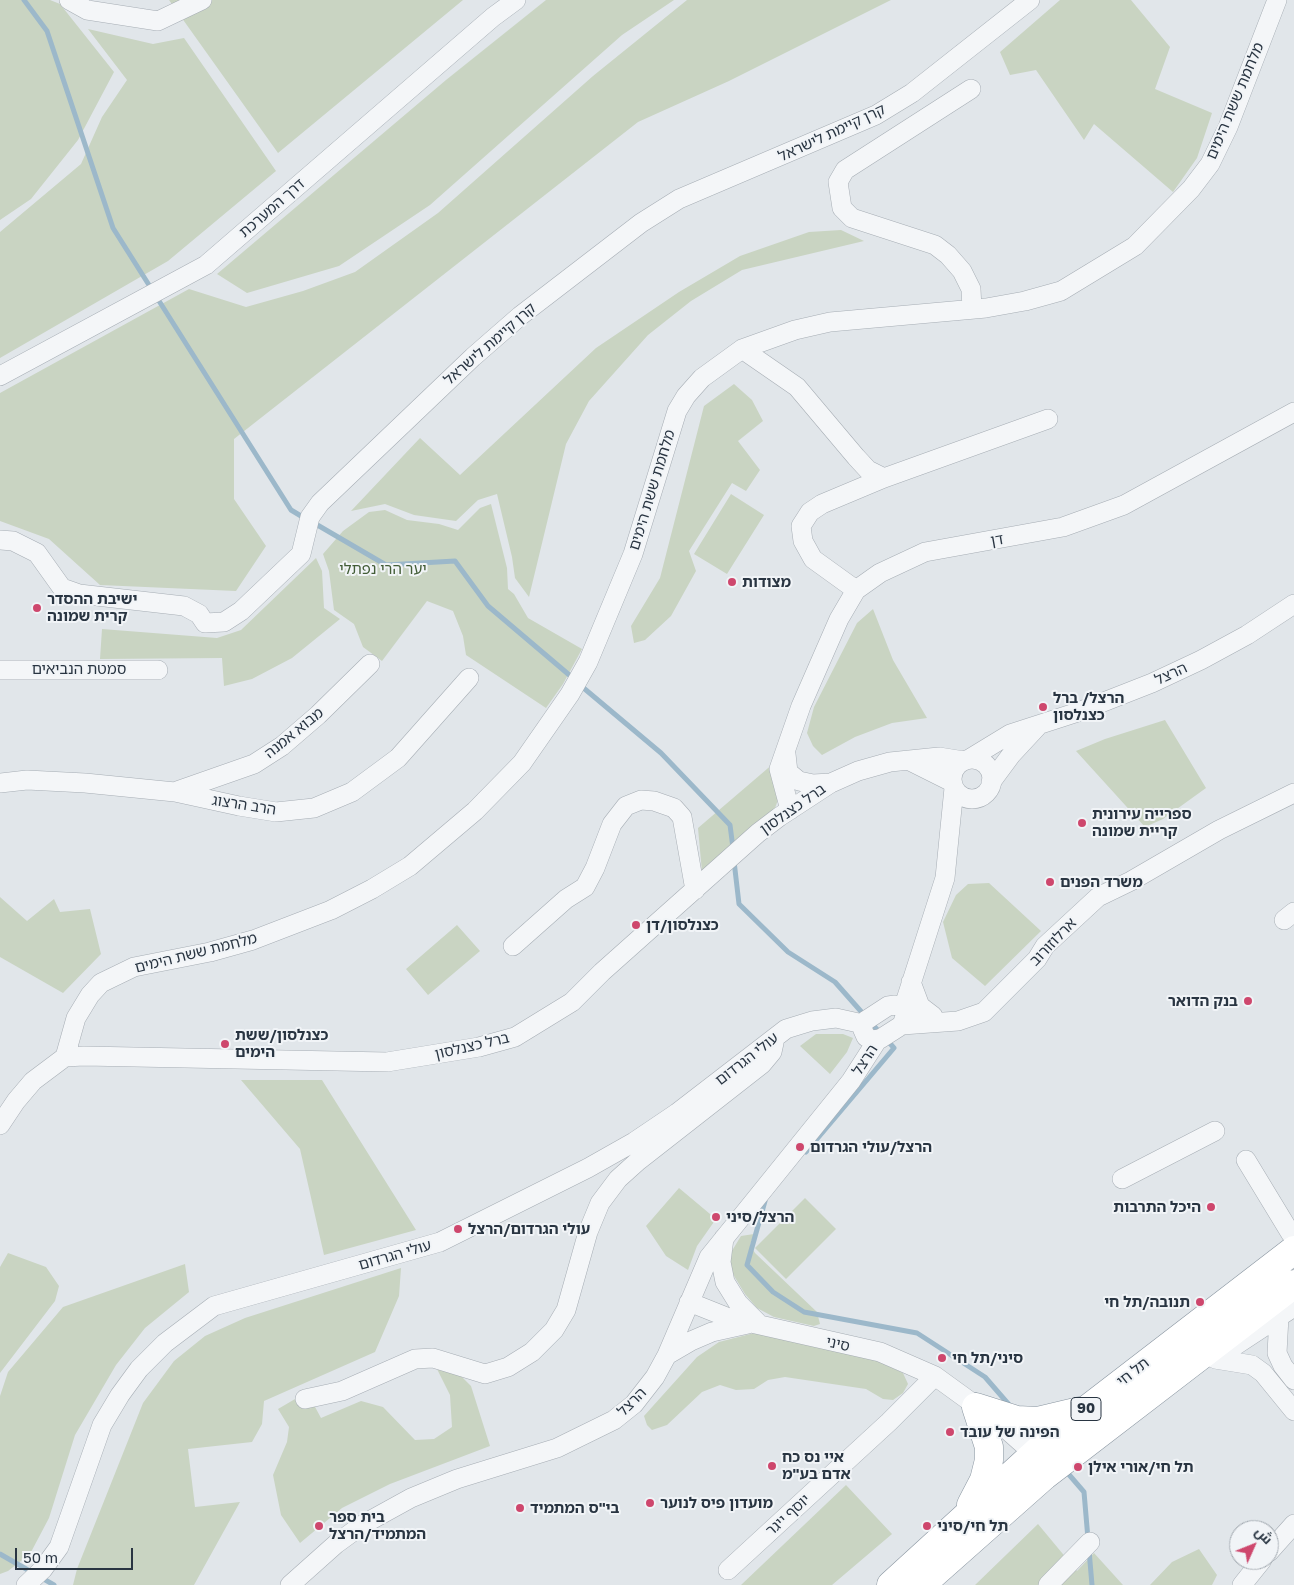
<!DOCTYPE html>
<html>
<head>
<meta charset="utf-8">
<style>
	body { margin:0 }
	#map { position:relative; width:1294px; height:1585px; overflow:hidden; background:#e1e6ea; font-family:"Golos Text",Cairo,sans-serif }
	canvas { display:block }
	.north { position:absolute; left:1229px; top:1520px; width:50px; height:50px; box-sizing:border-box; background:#f1f4f7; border:1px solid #a1a8af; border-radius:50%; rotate:46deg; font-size:14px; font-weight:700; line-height:20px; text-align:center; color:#293542 }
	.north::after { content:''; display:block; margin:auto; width:18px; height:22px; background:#ce476d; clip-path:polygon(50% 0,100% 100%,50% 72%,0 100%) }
	.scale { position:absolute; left:15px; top:1548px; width:118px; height:22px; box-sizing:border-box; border:2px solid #293542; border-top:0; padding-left:6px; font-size:15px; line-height:18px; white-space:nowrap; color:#293542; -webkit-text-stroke:4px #f1f4f7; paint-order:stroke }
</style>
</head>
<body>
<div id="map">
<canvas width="1294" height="1585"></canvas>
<div class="north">ش</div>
<div class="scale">50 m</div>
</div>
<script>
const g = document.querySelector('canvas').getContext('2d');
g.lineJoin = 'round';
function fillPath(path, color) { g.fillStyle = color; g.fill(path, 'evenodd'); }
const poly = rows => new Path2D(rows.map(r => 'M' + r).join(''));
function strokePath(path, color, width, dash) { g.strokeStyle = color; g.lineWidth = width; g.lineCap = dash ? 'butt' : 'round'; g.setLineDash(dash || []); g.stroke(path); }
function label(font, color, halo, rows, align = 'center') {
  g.font = font + ' "Golos Text","Noto Sans Hebrew",sans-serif'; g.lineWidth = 4; g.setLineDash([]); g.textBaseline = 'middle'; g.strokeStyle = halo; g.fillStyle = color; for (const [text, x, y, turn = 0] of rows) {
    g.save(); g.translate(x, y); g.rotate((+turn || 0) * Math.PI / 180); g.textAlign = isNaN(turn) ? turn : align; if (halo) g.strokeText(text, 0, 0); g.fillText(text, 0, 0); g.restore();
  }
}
const green = poly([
	[0,0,50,0,60,4,114,72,78,140,31,199,0,220],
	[169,0,463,0,278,153],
	[546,0,674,0,622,35,430,205,339,266,247,293,217,274,446,80],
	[687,0,891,0,729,81,638,122,234,439,234,499,266,546,236,591,100,585,49,539,0,521,0,393,189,289,246,307,303,291,355,272,438,213,593,76],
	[1060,0,1131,0,1170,47,1155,89,1212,113,1197,158,1173,192,1094,124,1084,140,1036,70,1010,75,1000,52],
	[88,29,153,44,184,38,276,171,168,261,0,358,0,232,81,164,102,117,127,80],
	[841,230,864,241,742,270,691,301,648,335,589,401,566,444,529,597,515,578,512,557,497,494,478,500,456,521,414,515,385,504,351,511,420,438,460,475,596,348,679,292,740,256,809,232],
	[734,384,752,400,763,421,738,441,760,470,746,491,732,483,689,551,696,571,671,616,645,640,634,643,631,626,660,578,704,406],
	[731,494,764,515,727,574,694,554],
	[491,504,507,568,508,589,514,594,528,618,582,649,563,684,546,708,466,655,463,636,453,611,427,601,382,661,363,647,354,624,334,610,329,571,323,554,343,531,369,512,385,510,407,520,439,524,458,530,480,508],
	[316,558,322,571,324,608,340,619,292,658,252,679,224,686,222,658,100,659,102,629,217,638,241,630],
	[873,609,893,660,927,718,892,723,855,737,822,755,813,746,807,733,814,707,857,623],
	[1165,720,1206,788,1163,819,1145,827,1076,751,1105,739],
	[774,763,781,792,775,808,702,872,698,828],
	[989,883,1041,931,985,986,952,958,943,922,956,895,968,884],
	[0,897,27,921,54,899,60,912,90,909,101,954,63,993,0,957],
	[457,925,480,951,428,995,406,969],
	[816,1034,843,1034,853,1038,847,1052,830,1074,800,1046],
	[241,1080,322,1080,416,1230,324,1255,300,1149],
	[679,1188,716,1219,697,1246,688,1270,666,1256,646,1226],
	[805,1198,836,1229,786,1279,755,1248],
	[754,1234,750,1245,755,1253,817,1312,820,1324,814,1326,774,1317,757,1308,745,1294,731,1271,730,1254,741,1236],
	[8,1253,46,1267,59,1286,55,1301,0,1373,0,1267],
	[185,1264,189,1292,145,1328,116,1365,75,1435,49,1518,30,1554,8,1571,0,1574,0,1396,8,1372,63,1307],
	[401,1268,399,1296,375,1352,264,1401,262,1424,252,1442,188,1449,195,1507,240,1502,194,1585,73,1585,77,1569,143,1403,174,1361,205,1336,245,1318],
	[762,1331,868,1356,903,1373,908,1384,903,1393,893,1400,883,1399,866,1389,785,1377,768,1380,754,1389,736,1390,720,1385,702,1392,667,1425,652,1430,647,1425,644,1416,697,1357,719,1342],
	[437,1369,458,1373,471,1386,490,1446,390,1484,342,1508,300,1543,281,1515,273,1475,287,1442,289,1427,278,1409,307,1392,321,1418,361,1401,383,1407,415,1440,434,1439,452,1427,450,1395],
	[846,1485,892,1534,832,1585,741,1585],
	[1038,1524,1077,1571,1094,1553,1123,1585,975,1585],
	[1199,1549,1217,1575,1212,1585,1150,1585,1172,1562]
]);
const stream = poly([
	[24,0,47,31,113,228,291,510,306,519],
	[314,523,386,565,455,561,488,606,574,679],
	[580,685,661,753,730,825,733,848],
	[734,861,739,904,788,952,835,982,881,1034],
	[806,1152,894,1048,887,1040],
	[765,1201,747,1265,773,1292,804,1312,917,1333,985,1377,1011,1407],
	[1065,1470,1084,1492,1088,1539],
	[1089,1550,1092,1585],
	[0,1554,54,1585]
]);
const minor = poly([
	[69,0,87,10,158,21,202,0],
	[971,89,845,170,838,182,842,208,852,218,935,245,948,255,962,271,971,289,972,309],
	[742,349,797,387,856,457,868,470,884,478,1048,419],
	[0,376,206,265,493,17,516,0],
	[0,540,13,541,37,553,62,588,79,594,184,606,199,614,205,623,224,622,241,611,301,554,310,517,320,503,473,357,520,316,641,223,679,199,876,115,912,93,1030,0],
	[856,590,813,559,803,541,801,526,810,512,822,504,884,478],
	[0,670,158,670],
	[786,754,788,772,799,781,813,784,831,783],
	[969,759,1010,734,1078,712,1152,683,1201,660,1247,635,1294,604],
	'952 779a20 20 0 1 1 40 0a20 20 0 1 1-40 0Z',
	[910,761,952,782],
	[991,782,1011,755,1037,727],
	[0,783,27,780,85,783,175,792,239,806,276,812,314,808,352,792,398,758,469,678],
	[177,791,254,764,282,746,318,715,370,664],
	[790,810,779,769,801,706,839,619,856,590,880,573,925,552,1063,527,1124,505,1294,412],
	[1284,920,1294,912],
	[513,946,566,899,585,887,595,868,612,824,626,806,641,800,654,801,674,808,682,817,695,890],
	[911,982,920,1006,933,1016],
	[895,1005,901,1007,906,1013,902,1025,880,1039,872,1040,866,1037,862,1028,865,1021,888,1006,895,1005],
	[903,1009,945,878,954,788],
	[902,1025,958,1021,984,1012,1037,959,1045,946,1098,897,1131,881,1219,830,1294,793],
	[65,1057,76,1018,90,995,101,983,134,967,210,952,253,940,331,910,372,889,410,866,475,811,522,763,570,694,588,662,633,554,677,411,686,396,702,378,742,349,795,330,830,322,986,308,1025,301,1061,291,1135,246,1191,189,1210,164,1228,127,1277,0],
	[0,1125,16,1101,33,1081,65,1057,84,1056,387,1062,479,1047,515,1037,572,1002,602,972,758,833,779,817,831,783,858,771,890,762,939,757,964,761],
	[1246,1160,1291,1234],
	[1122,1179,1215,1131],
	[724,1238,721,1262,725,1282,738,1303,757,1322],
	[689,1302,729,1318,880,1352,935,1376,997,1421,1033,1453,1039,1465],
	[1279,1317,1277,1353,1283,1366,1294,1380],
	[1224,1353,1294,1307],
	[667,1355,691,1341,712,1332,748,1324],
	[1215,1359,1252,1365,1263,1373,1294,1411],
	[305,1399,342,1391,415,1359,433,1358,485,1374,508,1367,532,1352,554,1330,566,1310,588,1232,600,1203,618,1179,638,1161,762,1064,772,1052,774,1043],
	[1269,1552,1294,1524],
	[728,1570,889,1422,935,1376],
	[26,1585,43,1569,59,1547,102,1425,120,1395,139,1369,165,1343,214,1306,440,1242,588,1168,634,1142,677,1113,786,1029,812,1021,836,1018,863,1024],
	[290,1585,336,1544,362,1525,411,1498,457,1479,557,1448,614,1420,634,1404,655,1377,667,1355,709,1257,851,1081,878,1039],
	[1048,1585,1090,1542],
	[1242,1585,1262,1560]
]);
const highway = poly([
	[976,1407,1017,1420,1037,1421,1079,1411],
	[971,1505,984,1480,989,1460,989,1447,976,1407],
	[891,1585,1064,1427,1294,1250],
	[921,1585,1044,1476,1294,1284]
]);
const markers = [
	[732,582,5,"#ce476d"],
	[37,608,5,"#ce476d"],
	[1043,707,5,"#ce476d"],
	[1082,823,5,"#ce476d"],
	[1050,882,5,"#ce476d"],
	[636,925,5,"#ce476d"],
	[1248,1001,5,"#ce476d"],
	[225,1044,5,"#ce476d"],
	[800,1147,5,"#ce476d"],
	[1211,1207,5,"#ce476d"],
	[716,1217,5,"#ce476d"],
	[458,1229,5,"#ce476d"],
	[1200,1302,5,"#ce476d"],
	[942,1358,5,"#ce476d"],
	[950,1432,5,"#ce476d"],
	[772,1466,5,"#ce476d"],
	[1078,1467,5,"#ce476d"],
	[650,1503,5,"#ce476d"],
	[520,1508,5,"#ce476d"],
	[319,1526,5,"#ce476d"],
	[927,1526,5,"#ce476d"]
];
const shields = [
	[1086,1409,30]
];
const shieldNames = [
	["90",1086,1409]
];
const streetNames = [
	["מלחמת ששת הימים",1235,101,-67],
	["קרן קיימת לישראל",832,133,-25],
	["דרך המערכת",272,208,-41],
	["קרן קיימת לישראל",490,344,-41],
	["מלחמת ששת הימים",652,490,-73],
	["דן",997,540,-10],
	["סמטת הנביאים",79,669],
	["הרצל",1171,674,-25],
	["מבוא אמנה",294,733,-39],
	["הרב הרצוג",244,805,9],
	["ברל כצנלסון",793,809,-35],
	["ארלוזורוב",1053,942,-46],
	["מלחמת ששת הימים",196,953,-14],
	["ברל כצנלסון",472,1046,-13],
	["עולי הגרדום",747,1059,-38],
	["הרצל",865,1060,-57],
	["עולי הגרדום",395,1255,-16],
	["סיני",838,1344,12],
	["תל חי",1133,1372,-38],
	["הרצל",632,1402,-45],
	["יוסף ייגר",788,1515,-42]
];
const parkNames = [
	["יער הרי נפתלי",383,569]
];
const poiNames = [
	["מצודות",742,582],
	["ישיבת ההסדר",47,599],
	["קרית שמונה",47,616],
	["הרצל/ ברל",1053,698],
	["כצנלסון",1053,715],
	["ספרייה עירונית",1092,814],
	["קריית שמונה",1092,831],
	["משרד הפנים",1060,882],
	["כצנלסון/דן",646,925],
	["בנק הדואר",1238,1001,"right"],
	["כצנלסון/ששת",235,1035],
	["הימים",235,1052],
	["הרצל/עולי הגרדום",810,1147],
	["היכל התרבות",1201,1207,"right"],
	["הרצל/סיני",726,1217],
	["עולי הגרדום/הרצל",468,1229],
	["תנובה/תל חי",1190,1302,"right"],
	["סיני/תל חי",952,1358],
	["הפינה של עובד",960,1432],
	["איי נס כח",782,1457],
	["אדם בע\"מ",782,1474],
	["תל חי/אורי אילן",1088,1467],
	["מועדון פיס לנוער",660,1503],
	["בי\"ס המתמיד",530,1508],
	["בית ספר",329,1517],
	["המתמיד/הרצל",329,1534],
	["תל חי/סיני",937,1526]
];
fillPath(green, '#c9d4c2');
strokePath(stream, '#9cb8ca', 5);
strokePath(minor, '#a6adb4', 20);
strokePath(highway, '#8995a0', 29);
strokePath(minor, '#f4f6f8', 19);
strokePath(highway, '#fff', 28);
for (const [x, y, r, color] of markers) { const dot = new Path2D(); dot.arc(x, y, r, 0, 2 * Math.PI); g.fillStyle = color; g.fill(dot); strokePath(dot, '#f1f4f7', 2); }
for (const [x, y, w] of shields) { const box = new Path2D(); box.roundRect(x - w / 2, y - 11.5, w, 23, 4); g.fillStyle = '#f1f4f7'; g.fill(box); strokePath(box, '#293542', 1); }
label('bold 14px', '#293542', null, shieldNames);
label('15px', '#293542', '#f1f4f7', streetNames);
label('15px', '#435d37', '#f1f4f7', parkNames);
label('bold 15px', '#293542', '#f1f4f7', poiNames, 'left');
</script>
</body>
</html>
